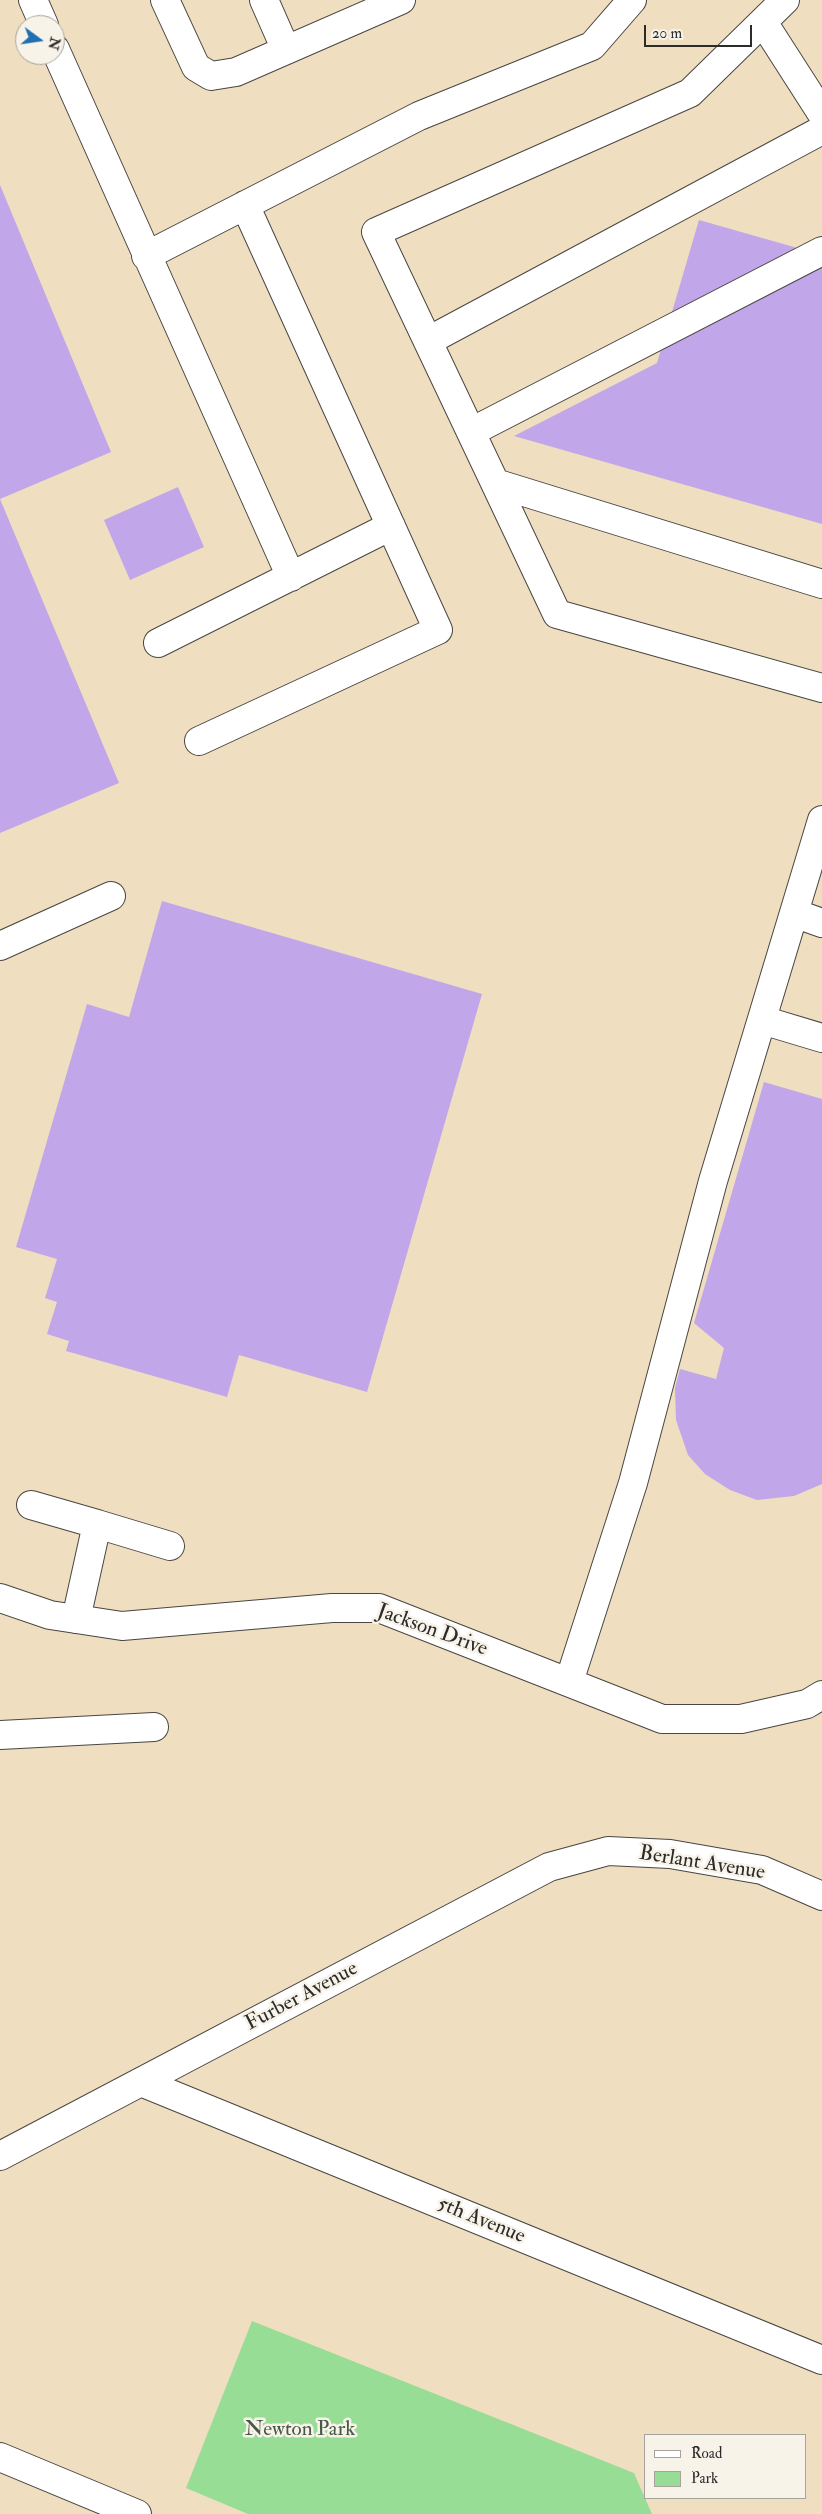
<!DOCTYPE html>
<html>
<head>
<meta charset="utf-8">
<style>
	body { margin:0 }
	#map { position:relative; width:822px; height:2514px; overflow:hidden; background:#f0dec0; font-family:"IM FELL Double Pica",serif }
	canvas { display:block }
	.legend { position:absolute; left:644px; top:2434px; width:162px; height:65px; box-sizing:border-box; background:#f7f3e8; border:1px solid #a5a39c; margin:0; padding:6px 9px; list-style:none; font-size:15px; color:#2b2b2b }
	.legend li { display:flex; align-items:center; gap:10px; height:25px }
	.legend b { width:25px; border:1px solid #a5a39c }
	.north { position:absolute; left:15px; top:15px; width:50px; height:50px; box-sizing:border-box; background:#f7f3e8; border:1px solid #a5a39c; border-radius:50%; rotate:104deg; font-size:14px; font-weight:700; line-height:20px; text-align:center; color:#2b2b2b }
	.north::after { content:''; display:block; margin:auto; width:18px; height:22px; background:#1f6fb2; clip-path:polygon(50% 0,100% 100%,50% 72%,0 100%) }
	.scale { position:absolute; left:644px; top:25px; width:108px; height:22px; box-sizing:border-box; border:2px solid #2b2b2b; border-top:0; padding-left:6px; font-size:15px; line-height:18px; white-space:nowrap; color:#2b2b2b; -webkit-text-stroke:4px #f7f3e8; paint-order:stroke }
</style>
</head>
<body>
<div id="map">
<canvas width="822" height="2514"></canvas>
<ul class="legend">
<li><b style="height:6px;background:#fff"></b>Road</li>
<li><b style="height:14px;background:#98dd96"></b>Park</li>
</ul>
<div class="north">N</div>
<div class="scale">20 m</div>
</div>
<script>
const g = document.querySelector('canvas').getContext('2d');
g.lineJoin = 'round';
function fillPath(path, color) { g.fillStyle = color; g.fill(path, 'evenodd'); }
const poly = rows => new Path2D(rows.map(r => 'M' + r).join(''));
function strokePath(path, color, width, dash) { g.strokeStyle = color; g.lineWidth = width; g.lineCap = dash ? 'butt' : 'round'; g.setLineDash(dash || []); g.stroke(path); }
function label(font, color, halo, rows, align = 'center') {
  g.font = font + ' "IM FELL Double Pica",serif'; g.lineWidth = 5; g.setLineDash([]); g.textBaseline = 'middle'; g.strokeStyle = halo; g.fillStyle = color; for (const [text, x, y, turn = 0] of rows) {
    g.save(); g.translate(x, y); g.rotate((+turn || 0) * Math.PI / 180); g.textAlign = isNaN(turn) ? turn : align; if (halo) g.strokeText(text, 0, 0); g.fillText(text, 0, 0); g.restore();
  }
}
const green = poly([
	[252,2321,634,2473,652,2514,248,2514,186,2488]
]);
const building = poly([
	[0,185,111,452,0,499,119,783,0,833],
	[699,220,822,255,822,524,514,436,657,363],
	[178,487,204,547,130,580,104,520],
	[162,901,482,994,367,1392,239,1355,227,1397,66,1351,69,1341,47,1334,57,1302,45,1298,57,1259,16,1247,87,1004,129,1017],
	[764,1082,822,1099,822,1484,794,1496,757,1500,730,1490,705,1474,688,1455,676,1420,675,1388,680,1369,716,1379,724,1348,694,1323]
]);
const minor = poly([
	[33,0,44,25],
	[165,0,196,67,211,76,236,72,401,0],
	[264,0,286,50],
	[763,22,822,114],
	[55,49,291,577],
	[146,256,419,116,592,46,632,0],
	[428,341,822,130],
	[471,432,822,251],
	[495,483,376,232,690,93,785,0],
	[822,584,495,483,557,614,822,688],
	[158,643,391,526],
	[199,741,438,630,245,205],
	[794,913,822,923],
	[0,946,111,896],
	[762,1020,822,1038],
	[31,1505,97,1524],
	[0,1598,50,1615,122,1626,332,1608,379,1608,662,1719,741,1719,807,1704,822,1695],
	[76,1619,97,1524,170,1546],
	[569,1682,633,1483,713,1181,822,820],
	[0,1735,154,1727],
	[141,2082,822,2360],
	[0,2156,549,1867,608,1851,670,1854,762,1870,822,1896],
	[0,2457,137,2514]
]);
const streetNames = [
	["Jackson Drive",432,1631,20],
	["Berlant Avenue",702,1864,9],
	["Furber Avenue",302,1997,-28],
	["5th Avenue",481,2221,22]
];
const parkNames = [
	["Newton Park",300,2430]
];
fillPath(green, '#98dd96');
fillPath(building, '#c1a6e9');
strokePath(minor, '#494641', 30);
strokePath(minor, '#fff', 28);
label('21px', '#2b2b2b', '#f7f3e8', streetNames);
label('21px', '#465846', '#f7f3e8', parkNames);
</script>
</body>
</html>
